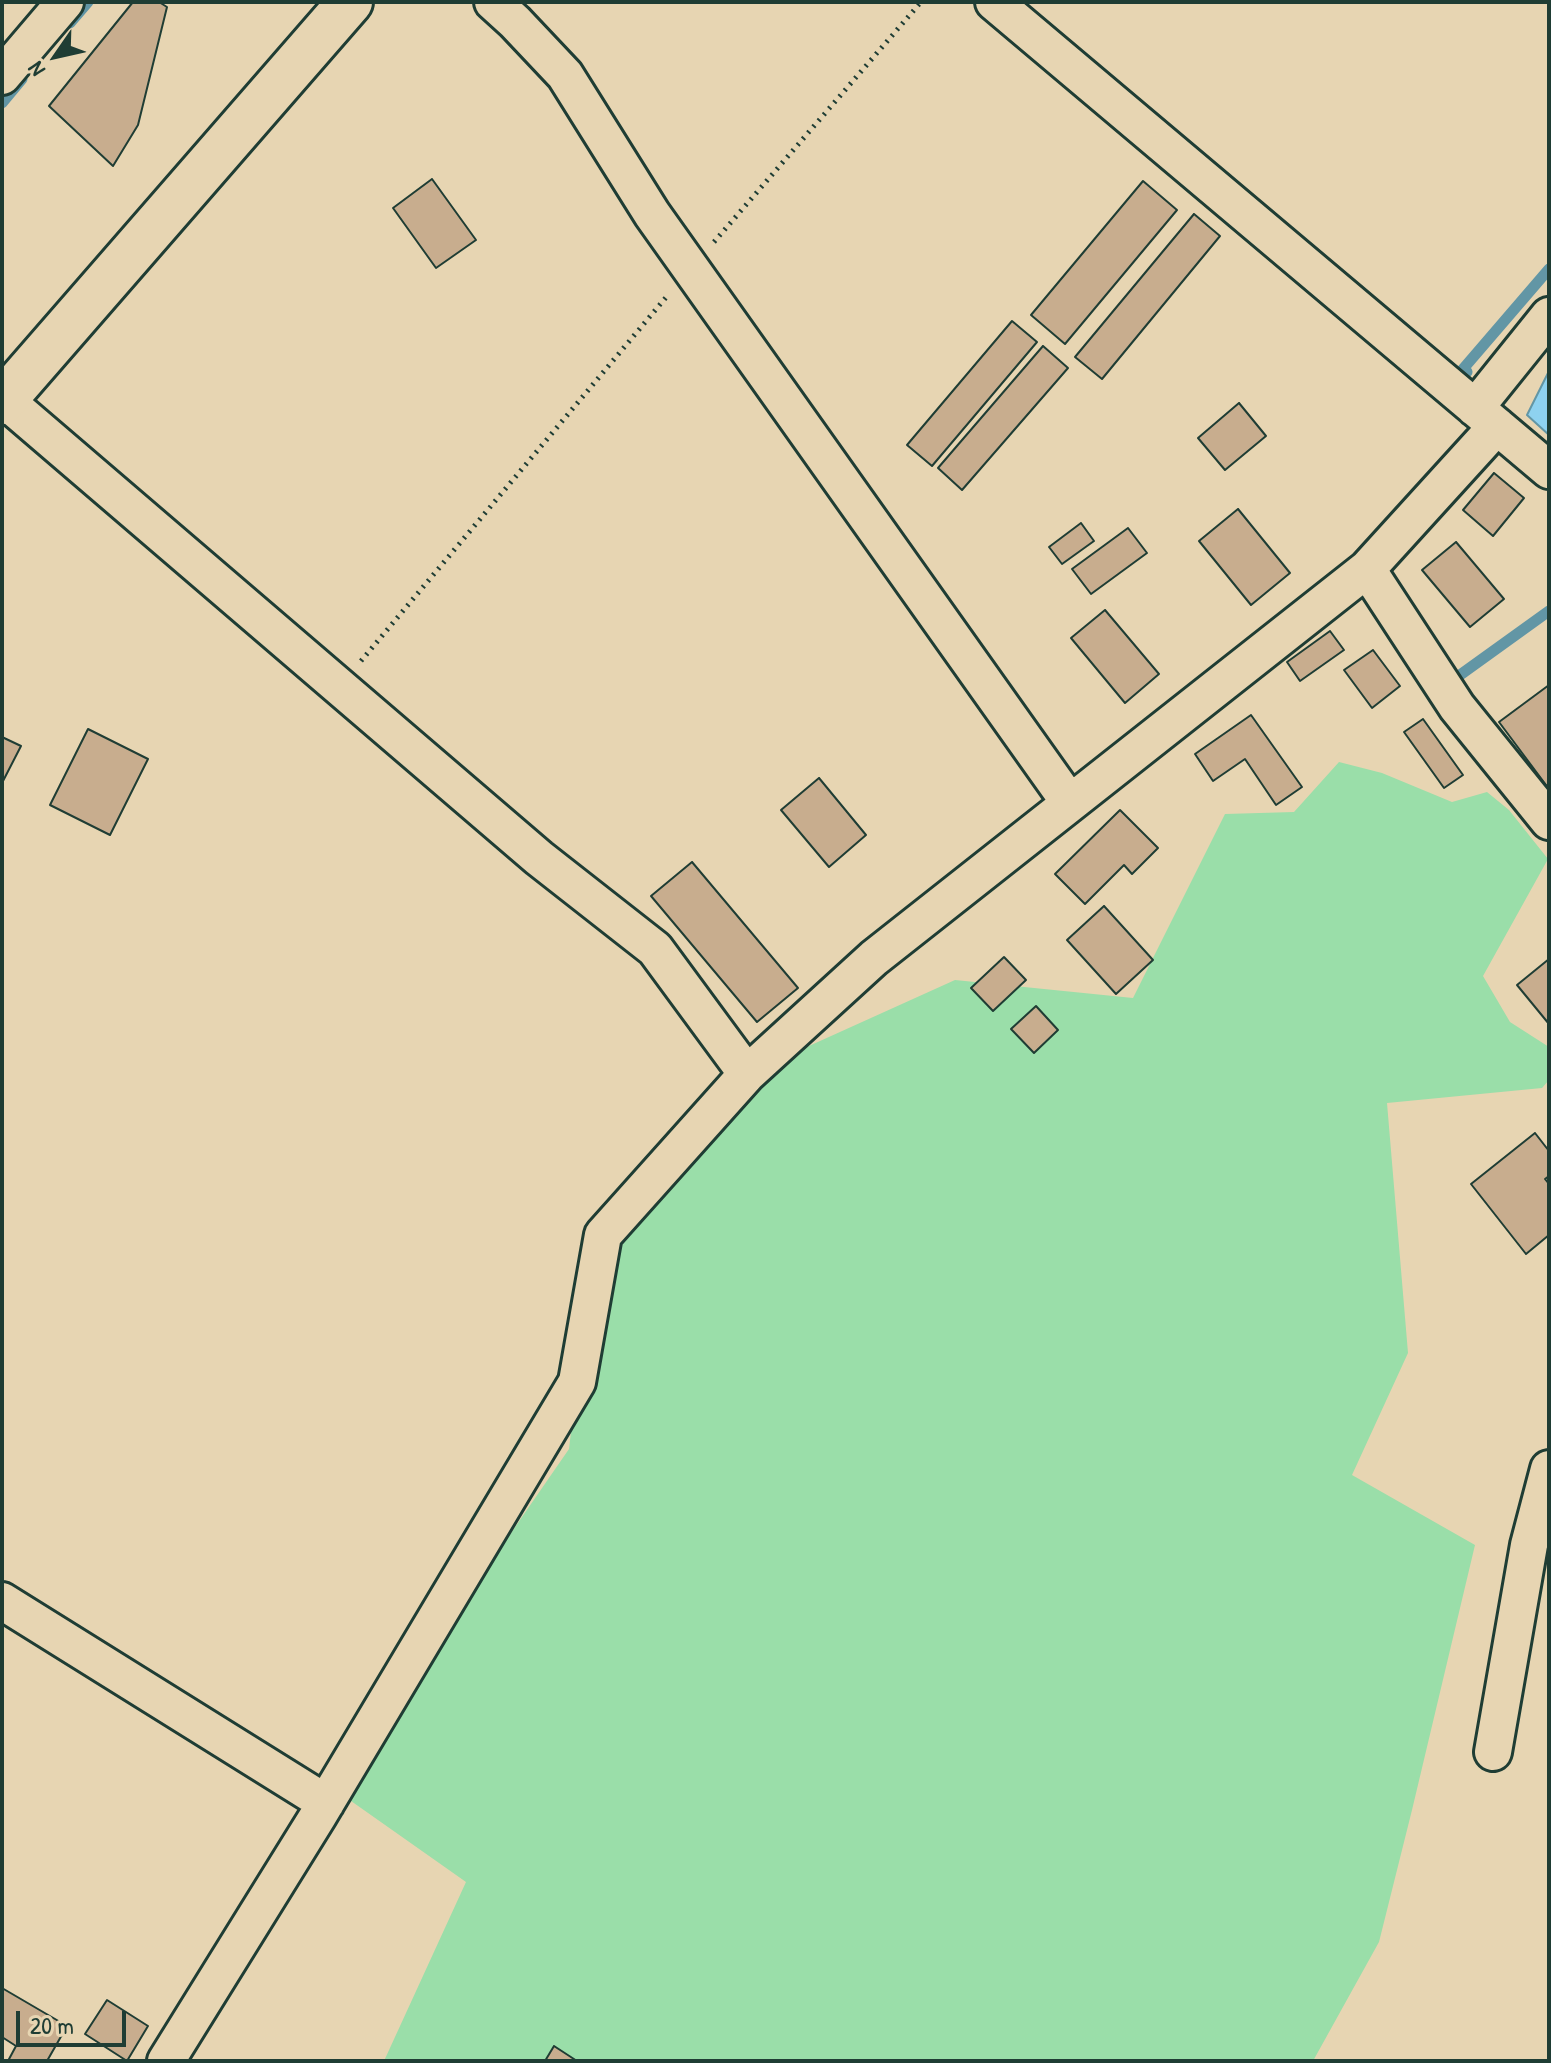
<!DOCTYPE html>
<html>
<head>
<meta charset="utf-8">
<style>
	body { margin:0 }
	#map { position:relative; width:1551px; height:2063px; overflow:hidden; background:#e7d5b2; font-family:"Patrick Hand",sans-serif }
	canvas { display:block }
	.frame { position:absolute; inset:0; border:4px solid #1f3d34; pointer-events:none }
	.north { position:absolute; left:16px; top:16px; width:80px; height:80px; -webkit-text-stroke:6px #e7d5b2; paint-order:stroke; rotate:236deg; font-size:22px; font-weight:700; line-height:32px; text-align:center; color:#1f3d34 }
	.north::after { content:''; display:block; margin:auto; width:28px; height:36px; background:#1f3d34; clip-path:polygon(50% 0,100% 100%,50% 72%,0 100%) }
	.scale { position:absolute; left:16px; top:2011px; width:110px; height:36px; box-sizing:border-box; border:4px solid #1f3d34; border-top:0; padding-left:10px; font-size:24px; line-height:28px; white-space:nowrap; color:#1f3d34; -webkit-text-stroke:6px #e7d5b2; paint-order:stroke }
</style>
</head>
<body>
<div id="map">
<canvas width="1551" height="2063"></canvas>
<div class="frame"></div>
<div class="north">N</div>
<div class="scale">20 m</div>
</div>
<script>
const g = document.querySelector('canvas').getContext('2d');
g.lineJoin = 'round';
function fillPath(path, color) { g.fillStyle = color; g.fill(path, 'evenodd'); }
const poly = rows => new Path2D(rows.map(r => 'M' + r).join(''));
function strokePath(path, color, width, dash) { g.strokeStyle = color; g.lineWidth = width; g.lineCap = dash ? 'butt' : 'round'; g.setLineDash(dash || []); g.stroke(path); }
const green = poly([
	[1339,762,1382,773,1452,802,1487,792,1509,810,1548,859,1483,976,1510,1022,1549,1047,1549,1080,1542,1088,1387,1103,1408,1353,1352,1475,1475,1545,1412,1810,1379,1942,1313,2061,384,2061,466,1882,334,1789,569,1449,577,1381,613,1247,747,1074,955,980,1133,998,1225,814,1294,812]
]);
const water = poly([
	[1549,371,1549,435,1527,415,1549,371]
]);
const stream = poly([
	[70,23,88,2],
	[2,103,22,79],
	[1467,372,1463,369,1549,269],
	[1460,675,1549,611]
]);
const building = poly([
	[133,2,159,2,167,7,138,125,113,166,49,106,133,2],
	[432,179,476,240,436,268,393,208,432,179],
	[1143,181,1177,210,1065,344,1031,315,1143,181],
	[1194,214,1220,236,1102,379,1075,357,1194,214],
	[1012,321,1037,342,932,466,907,445,1012,321],
	[1043,346,1068,368,962,490,938,468,1043,346],
	[1239,403,1266,436,1225,470,1198,438,1239,403],
	[1494,473,1524,498,1493,536,1463,510,1494,473],
	[1238,509,1290,573,1251,605,1199,541,1238,509],
	[1081,523,1094,541,1062,564,1049,547,1081,523],
	[1128,528,1147,553,1091,594,1072,569,1128,528],
	[1456,542,1504,599,1470,627,1422,570,1456,542],
	[1105,610,1159,674,1125,703,1071,638,1105,610],
	[1330,631,1344,650,1300,681,1287,662,1330,631],
	[1373,650,1400,686,1372,708,1344,670,1373,650],
	[1549,685,1549,789,1499,722,1549,685],
	[1251,715,1302,787,1276,805,1245,759,1213,781,1195,754,1251,715],
	[1423,719,1463,775,1444,788,1404,732,1423,719],
	[88,729,148,759,110,835,50,805,88,729],
	[2,737,21,746,2,783,2,737],
	[819,778,866,835,829,867,781,810,819,778],
	[1120,810,1158,848,1132,874,1124,865,1085,904,1055,874,1120,810],
	[692,862,798,988,757,1022,651,896,692,862],
	[1104,906,1153,960,1116,994,1067,940,1104,906],
	[1004,957,1026,980,993,1011,971,988,1004,957],
	[1549,959,1549,1024,1517,985,1549,959],
	[1036,1006,1058,1030,1034,1053,1011,1029,1036,1006],
	[1535,1133,1549,1151,1549,1176,1545,1179,1549,1184,1549,1235,1526,1254,1471,1184,1535,1133],
	[2,1988,67,2026,47,2061,8,2061,16,2046,2,2037,2,1988],
	[107,2000,148,2026,127,2061,85,2034,107,2000],
	[554,2046,577,2061,545,2061,554,2046]
]);
const path = poly([
	[714,242,921,2],
	[361,661,668,295]
]);
const street = poly([
	[493,2,515,22,565,75,652,214,1070,803],
	[994,2,1549,470],
	[2,76,65,2],
	[5,400,539,858,655,949,747,1074],
	[1475,408,1549,316],
	[1367,569,1457,707,1549,821],
	[2,1601,326,1803],
	[1493,1752,1529,1545,1549,1469],
	[166,2061,318,1816,577,1382,603,1235,747,1074,874,958,1367,569,1497,426]
]);
const secondary = poly([
	[2,402,350,2]
]);
fillPath(green, '#9adea9');
fillPath(water, '#8ed2f0');
strokePath(water, '#6296a5', 2);
strokePath(stream, '#6296a5', 11);
fillPath(building, '#c8ad8e');
strokePath(building, '#1f3d34', 2);
strokePath(street, '#1f3d34', 42);
strokePath(secondary, '#1f3d34', 50);
strokePath(path, '#1f3d34', 5, [2, 6]);
strokePath(street, '#e7d5b2', 36);
strokePath(secondary, '#e7d5b2', 44);
</script>
</body>
</html>
